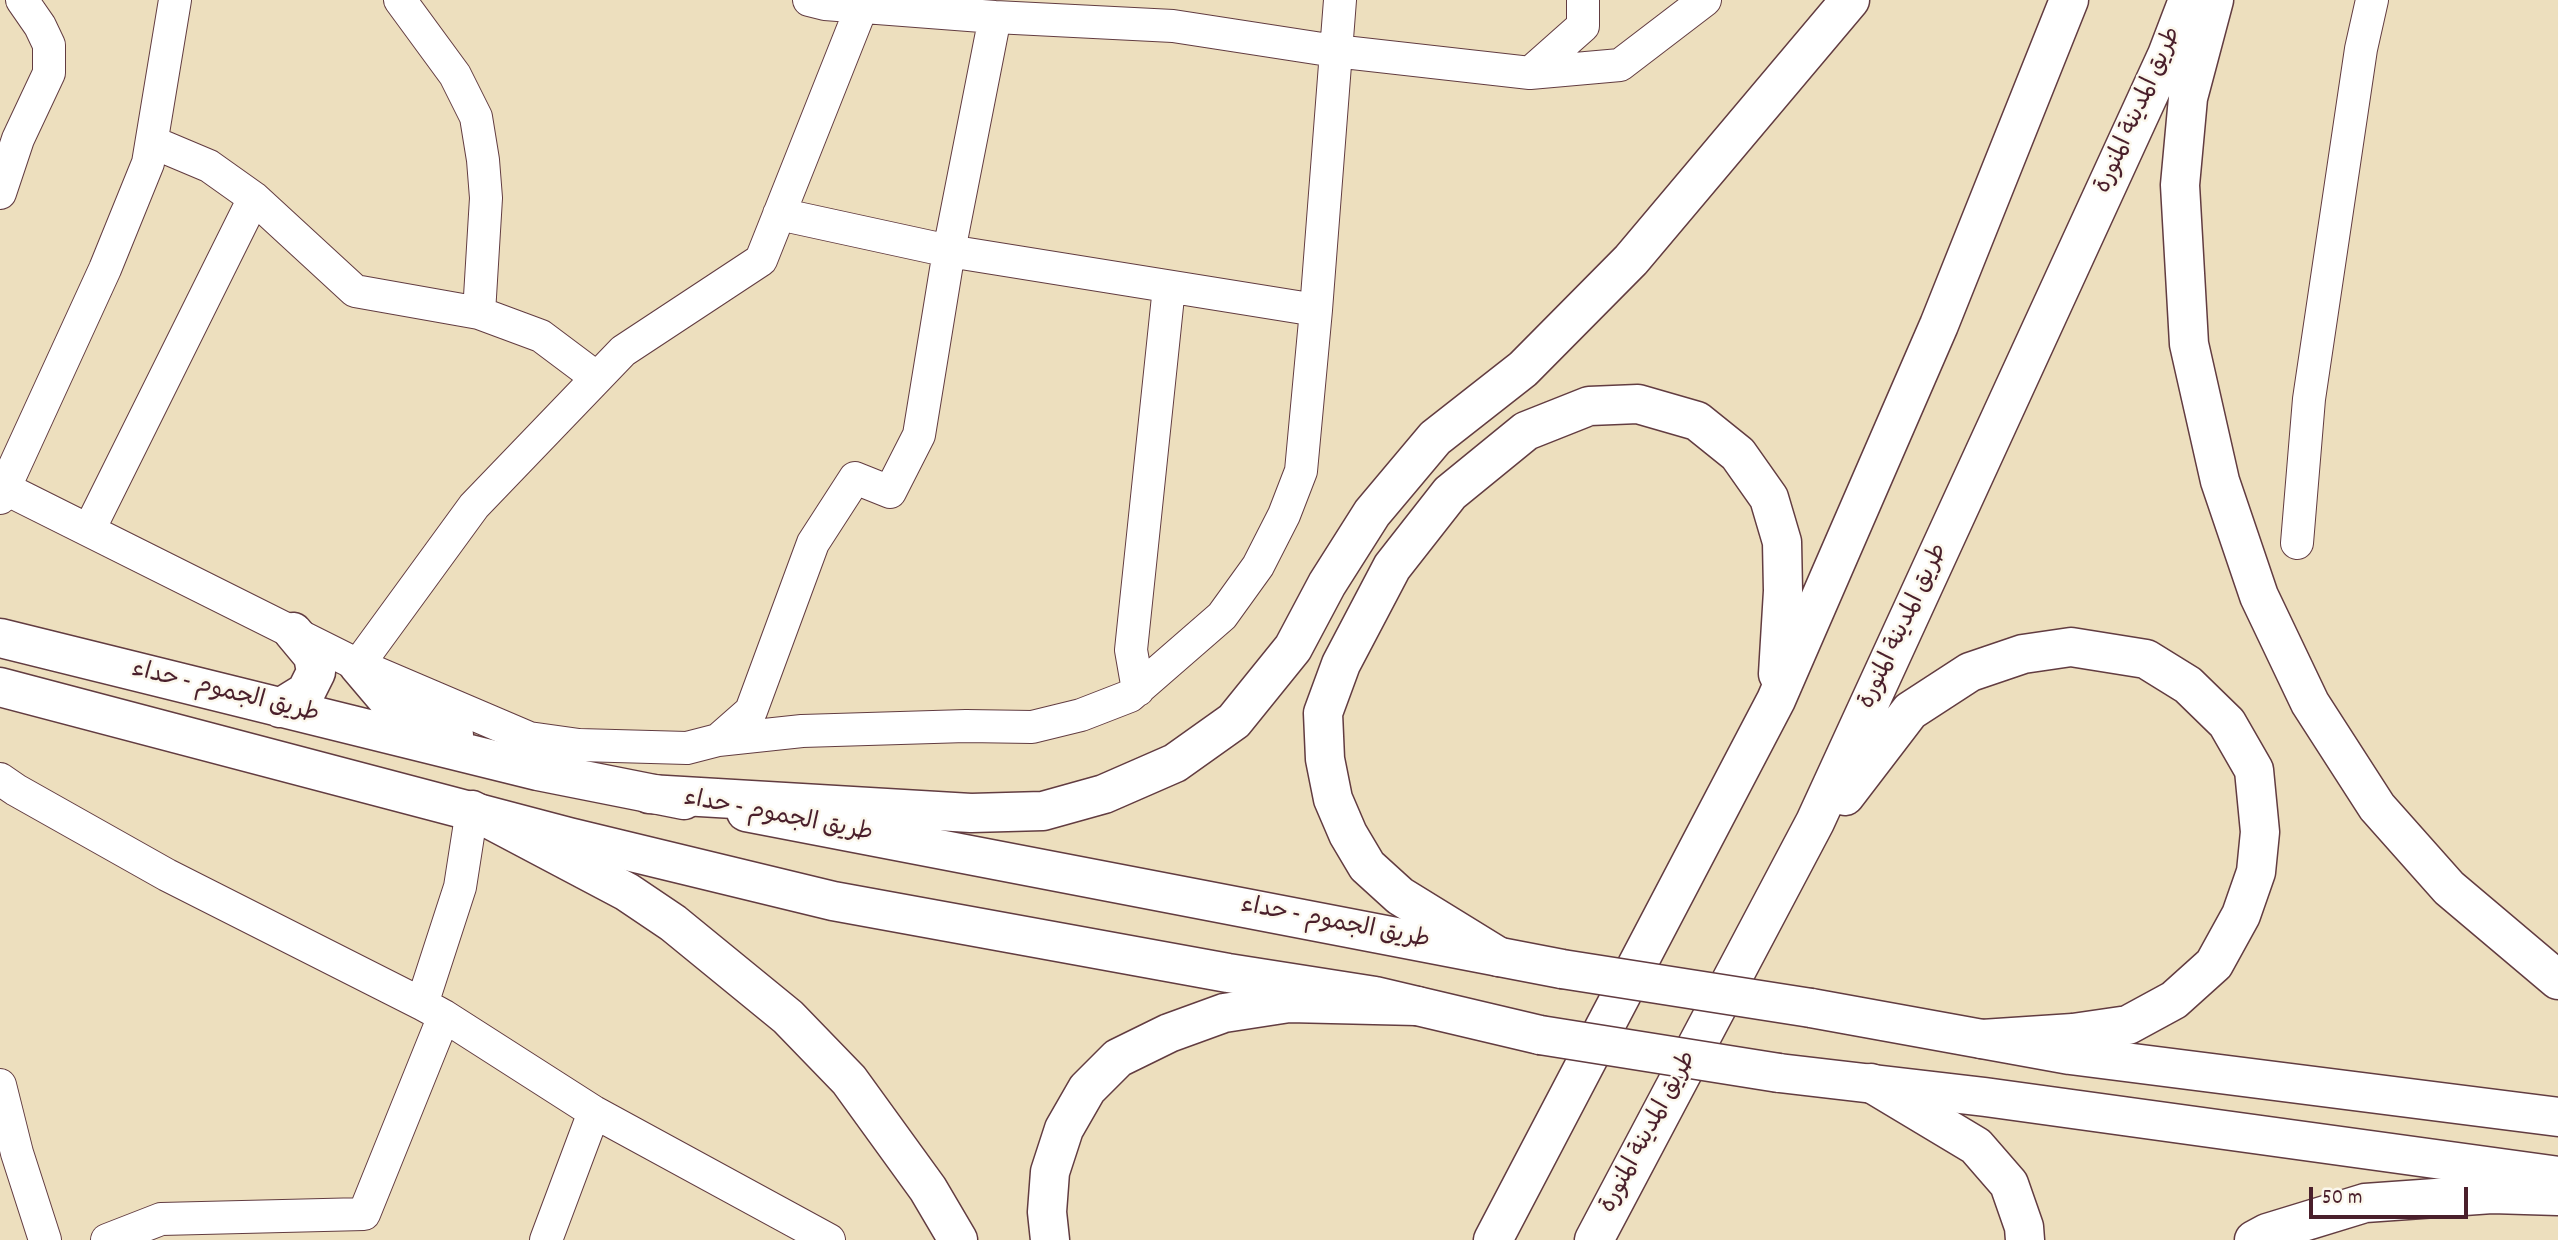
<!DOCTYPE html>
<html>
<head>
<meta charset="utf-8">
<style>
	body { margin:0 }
	#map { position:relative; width:2558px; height:1240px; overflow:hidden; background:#eddfbe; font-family:Dekko,sans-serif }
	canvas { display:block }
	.scale { position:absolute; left:2309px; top:1187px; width:159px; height:32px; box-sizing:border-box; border:4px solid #4a1f2b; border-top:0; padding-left:9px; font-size:21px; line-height:24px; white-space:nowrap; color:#4a1f2b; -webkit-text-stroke:5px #fbf7ec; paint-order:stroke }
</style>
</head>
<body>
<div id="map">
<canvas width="2558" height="1240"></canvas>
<div class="scale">50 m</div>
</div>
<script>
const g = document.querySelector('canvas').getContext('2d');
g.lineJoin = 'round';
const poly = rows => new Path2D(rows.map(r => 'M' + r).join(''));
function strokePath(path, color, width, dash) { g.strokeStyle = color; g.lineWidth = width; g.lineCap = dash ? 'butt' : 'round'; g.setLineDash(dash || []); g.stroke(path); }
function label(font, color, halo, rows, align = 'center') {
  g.font = font + ' Dekko,"Playpen Sans Arabic",sans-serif'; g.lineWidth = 5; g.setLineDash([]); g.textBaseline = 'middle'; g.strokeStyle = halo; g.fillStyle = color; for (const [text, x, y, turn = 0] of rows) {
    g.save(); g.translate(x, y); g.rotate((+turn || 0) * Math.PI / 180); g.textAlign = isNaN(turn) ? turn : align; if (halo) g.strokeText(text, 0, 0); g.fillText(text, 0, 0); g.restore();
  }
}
const minor = poly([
	[400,0,455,75,476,117,483,160,486,198,479,313],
	[809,0,825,4,995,17,1173,26,1335,51,1530,73,1583,26,1583,0],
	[1530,73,1620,65,1705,0],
	[152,142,209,166,254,198,355,291,479,313,541,336,597,378],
	[0,193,18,139,49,73,49,45,40,26,22,0],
	[779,214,949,251,1316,310],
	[0,486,358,665,529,738,579,745,687,748,718,740,802,731,966,726,1032,727,1081,715,1130,696,1222,616,1258,566,1284,515,1301,471,1316,310,1340,0],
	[0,498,105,269,148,163,175,0],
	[89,530,254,198],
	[2297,543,2309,399,2361,49,2372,0],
	[358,665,474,506,623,351,761,260,862,6],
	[1138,690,1131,650,1169,287],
	[718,740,751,711,813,543,855,478,890,492,919,435,949,251,995,17],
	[0,779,16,790,167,875,422,1004],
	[472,810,460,887,422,1004,444,1016,594,1112,829,1240],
	[0,1085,17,1153,45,1240],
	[107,1240,161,1219,364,1214,444,1016],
	[546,1240,594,1112]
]);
const major = poly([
	[0,638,538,771,684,800],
	[358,665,386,698,454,735],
	[0,687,569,837,833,901,1228,973,1375,996,1540,1035],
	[280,708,306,692,316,672,313,656,293,632],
	[746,812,1562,969],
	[1811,1008,2070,1055,2558,1117],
	[1779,1073,1985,1097,2558,1176]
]);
const highway = poly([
	[2214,0,2188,98,2180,185,2189,344,2220,481,2259,596,2310,703,2377,807,2449,888,2558,980],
	[649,794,971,813,1043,811,1104,794,1175,763,1234,721,1293,648,1327,584,1372,513,1435,438,1523,369,1631,260,1850,0],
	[1845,796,1910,711,1970,672,2023,654,2071,647,2146,659,2188,685,2227,723,2254,770,2260,832,2256,872,2241,915,2214,964,2174,1000,2128,1025,2073,1033,1982,1039],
	[472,810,627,892,673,923,788,1017,849,1080,928,1189,958,1240],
	[1499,957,1400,896,1367,866,1348,834,1333,799,1325,759,1323,713,1341,664,1392,567,1450,493,1526,431,1589,406,1638,404,1697,421,1738,454,1769,498,1782,542,1783,591,1778,674],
	[1871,1083,1976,1146,2009,1184,2024,1227,2025,1240],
	[1050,1240,1047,1212,1050,1172,1064,1129,1087,1089,1118,1058,1169,1033,1224,1013,1289,1003,1417,1006],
	[1493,1240,1776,700,1939,325,2069,0],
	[1594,1240,1815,822,2167,55,2188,0],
	[2254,1240,2267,1233,2365,1203,2492,1194,2558,1196]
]);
const majorBridge = poly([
	[1562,969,1811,1008],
	[1540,1035,1779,1073]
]);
const streetNames = [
	["طريق المدينة المنورة",2140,111,-66],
	["طريق المدينة المنورة",1905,627,-65],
	["طريق الجموم - حداء",225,694,14],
	["طريق الجموم - حداء",778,818,11],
	["طريق الجموم - حداء",1335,925,11],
	["طريق المدينة المنورة",1650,1133,-62]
];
strokePath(minor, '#623c41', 34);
strokePath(major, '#623c41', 41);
strokePath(highway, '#623c41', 41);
strokePath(minor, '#fff', 32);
strokePath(major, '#fff', 38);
strokePath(highway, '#fff', 38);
strokePath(majorBridge, '#623c41', 41, []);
strokePath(majorBridge, '#fff', 38);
label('24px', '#4a1f2b', '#fbf7ec', streetNames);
</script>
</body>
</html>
